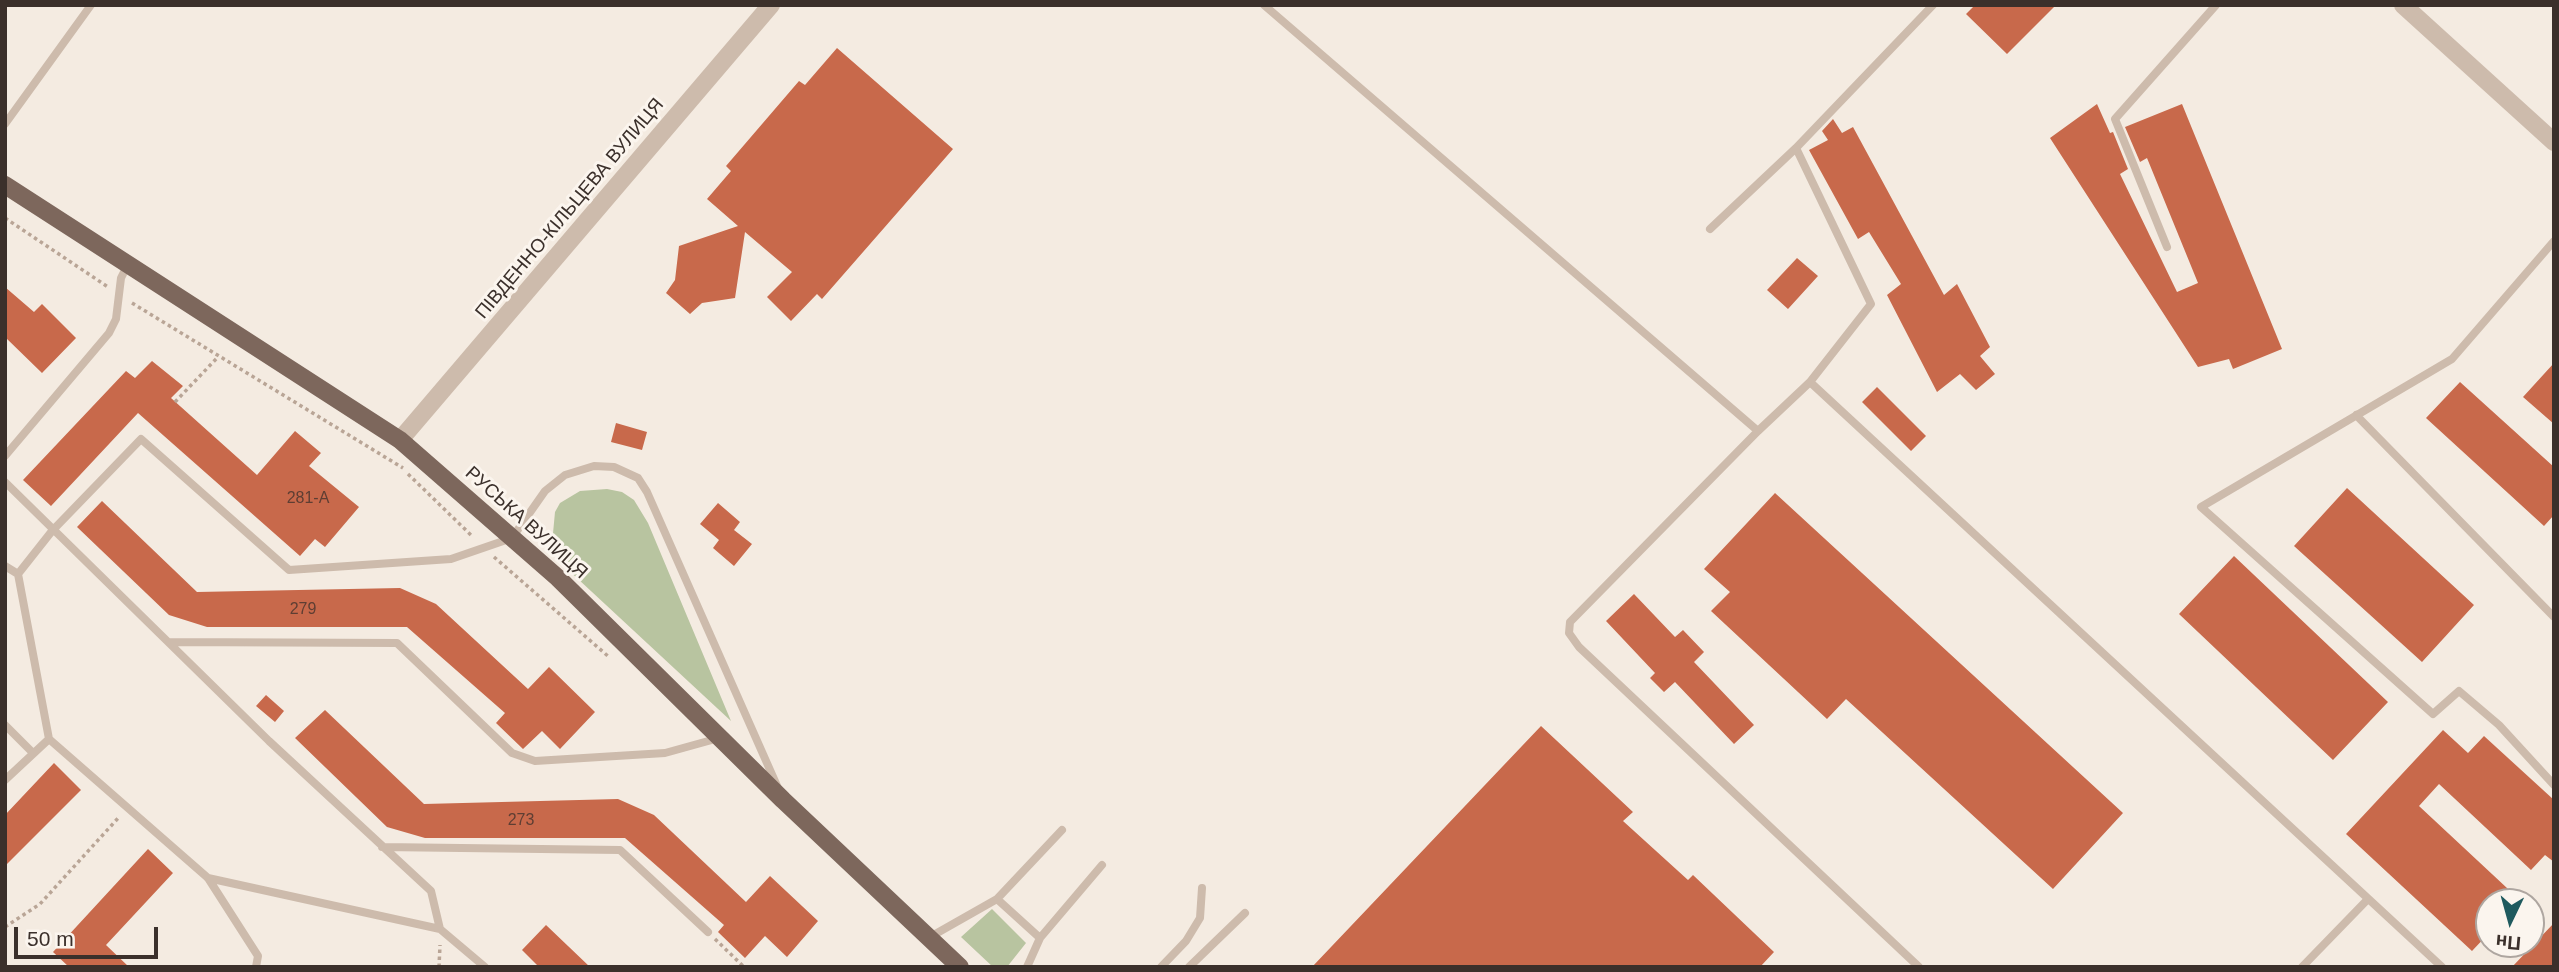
<!DOCTYPE html>
<html>
<head>
<meta charset="utf-8">
<style>
	body { margin:0 }
	#map { position:relative; width:2559px; height:972px; overflow:hidden; background:#f4ebe1; font-family:Arial,sans-serif }
	canvas { display:block }
	.frame { position:absolute; inset:0; border:7px solid #3b302b; pointer-events:none }
	.north { position:absolute; left:2475px; top:888px; width:70px; height:70px; box-sizing:border-box; background:#fbf5ee; border:2px solid #aea6a0; border-radius:50%; rotate:185deg; font-size:19px; font-weight:700; line-height:28px; text-align:center; color:#3b302b }
	.north::after { content:''; display:block; margin:auto; width:24px; height:32px; background:#1f5a5e; clip-path:polygon(50% 0,100% 100%,50% 72%,0 100%) }
	.scale { position:absolute; left:14px; top:927px; width:144px; height:32px; box-sizing:border-box; border:4px solid #3b302b; border-top:0; padding-left:9px; font-size:21px; line-height:24px; white-space:nowrap; color:#3b302b; -webkit-text-stroke:5px #fbf5ee; paint-order:stroke }
</style>
</head>
<body>
<div id="map">
<canvas width="2559" height="972"></canvas>
<div class="frame"></div>
<div class="north">Пн</div>
<div class="scale">50 m</div>
</div>
<script>
const g = document.querySelector('canvas').getContext('2d');
g.lineJoin = 'round';
function fillPath(path, color) { g.fillStyle = color; g.fill(path, 'evenodd'); }
const poly = rows => new Path2D(rows.map(r => 'M' + r).join(''));
function strokePath(path, color, width, dash) { g.strokeStyle = color; g.lineWidth = width; g.lineCap = dash ? 'butt' : 'round'; g.setLineDash(dash || []); g.stroke(path); }
function label(font, color, halo, rows, align = 'center') {
  g.font = font + ' Arial,sans-serif'; g.lineWidth = 6; g.setLineDash([]); g.textBaseline = 'middle'; g.strokeStyle = halo; g.fillStyle = color; for (const [text, x, y, turn = 0] of rows) {
    g.save(); g.translate(x, y); g.rotate((+turn || 0) * Math.PI / 180); g.textAlign = isNaN(turn) ? turn : align; if (halo) g.strokeText(text, 0, 0); g.fillText(text, 0, 0); g.restore();
  }
}
const green = poly([
	[607,489,622,492,634,500,648,523,731,721,564,566,552,544,555,512,560,503,580,491],
	[992,909,1026,943,1007,967,993,967,961,937]
]);
const building = poly([
	[1975,5,2056,5,2007,54,1966,14],
	[837,48,953,149,822,299,817,294,791,321,767,297,792,272,745,232,735,298,702,303,690,314,666,293,675,280,679,246,738,226,707,199,731,171,726,166,799,81,805,85],
	[2097,104,2110,133,2113,132,2128,169,2120,174,2177,292,2198,283,2147,158,2140,162,2125,127,2182,104,2282,349,2233,369,2229,359,2198,367,2050,138],
	[1833,119,1842,133,1853,127,1944,295,1957,284,1990,347,1980,356,1995,374,1976,390,1960,374,1937,392,1887,295,1901,284,1869,232,1858,239,1809,150,1828,140,1822,131],
	[1797,258,1818,276,1788,309,1767,290],
	[5,287,34,312,42,304,76,338,42,373,5,337],
	[152,361,183,386,171,398,257,475,295,431,321,453,309,466,359,507,325,547,315,539,300,556,138,413,51,506,23,480,126,371,135,378],
	[2554,363,2554,424,2523,397],
	[2460,382,2554,467,2554,515,2544,526,2426,418],
	[1877,387,1926,436,1911,451,1862,402],
	[616,423,647,432,642,450,611,442],
	[2347,488,2474,605,2422,662,2294,546],
	[1775,493,2123,813,2053,889,1846,699,1827,719,1711,611,1730,592,1704,569],
	[102,501,197,592,400,588,436,604,528,689,549,667,595,712,560,749,542,731,523,749,496,723,505,713,407,627,207,627,169,615,77,527],
	[718,503,740,522,734,530,752,544,734,566,713,548,719,540,700,524],
	[2234,556,2388,702,2333,760,2179,614],
	[1634,594,1675,637,1683,630,1704,652,1694,662,1754,725,1734,744,1675,682,1664,692,1650,678,1655,673,1606,621],
	[266,695,284,711,275,722,256,706],
	[325,710,424,804,618,799,654,815,746,902,770,876,818,921,787,957,765,936,745,958,718,932,724,925,625,838,425,838,387,827,295,738],
	[1541,726,1633,812,1623,821,1688,880,1693,875,1774,952,1760,967,1312,967],
	[2443,730,2468,753,2484,736,2554,800,2554,862,2545,855,2531,870,2439,784,2419,806,2522,902,2489,902,2489,933,2472,951,2346,834],
	[54,763,81,790,5,866,5,815],
	[148,849,173,873,106,945,129,967,69,967,53,952],
	[2554,923,2554,967,2512,967],
	[546,925,590,967,539,967,522,950]
]);
const path = poly([
	[5,218,108,287],
	[132,303,403,468],
	[175,402,217,358],
	[408,474,473,537],
	[494,557,609,657],
	[5,927,40,904,120,816],
	[715,939,744,967],
	[439,967,440,945]
]);
const service = poly([
	[1264,5,1758,431,1810,382,2442,967],
	[5,124,91,5],
	[1796,148,1871,304,1810,382],
	[1710,229,1796,148,1933,5],
	[2554,241,2452,359,2201,507,2433,714,2459,691,2499,725,2554,785],
	[2167,247,2115,119,2216,5],
	[2356,415,2554,617],
	[1758,431,1570,622,1569,633,1579,647,1919,967],
	[5,456,109,333,116,319,121,278,128,264],
	[5,482,269,741,431,891,440,929,485,967],
	[5,566,18,574,49,739,208,878,258,956,256,967],
	[18,574,52,531,141,439,289,570,451,559,512,538,545,491,565,475,594,466,614,467,638,478,647,492,778,788],
	[169,642,397,643,512,753,535,761,665,753,719,738],
	[5,725,33,753],
	[5,780,49,739],
	[382,847,620,850,708,932],
	[208,878,440,929],
	[997,899,1040,938],
	[930,937,997,899,1062,830],
	[1027,967,1040,938,1102,865],
	[1161,967,1186,941,1200,918,1202,888],
	[1189,967,1245,913],
	[2302,967,2368,899]
]);
const tertiary = poly([
	[2403,5,2554,142],
	[400,440,771,5]
]);
const primary = poly([
	[5,185,400,440,558,578,783,800,960,967]
]);
const numberNames = [
	["281-А",308,499],
	["279",303,610],
	["273",521,821]
];
const streetNames = [
	["ПІВДЕННО-КІЛЬЦЕВА ВУЛИЦЯ",570,209,-50],
	["РУСЬКА ВУЛИЦЯ",526,523,42]
];
fillPath(green, '#b8c4a0');
fillPath(building, '#c8694b');
strokePath(path, '#b9a596', 3.5, [3.5, 3.5]);
strokePath(service, '#cdbbac', 8);
strokePath(tertiary, '#cdbbac', 18);
strokePath(primary, '#7d675c', 18);
label('16px', '#5e3e33', null, numberNames);
label('19px', '#3b302b', '#fbf5ee', streetNames);
</script>
</body>
</html>
